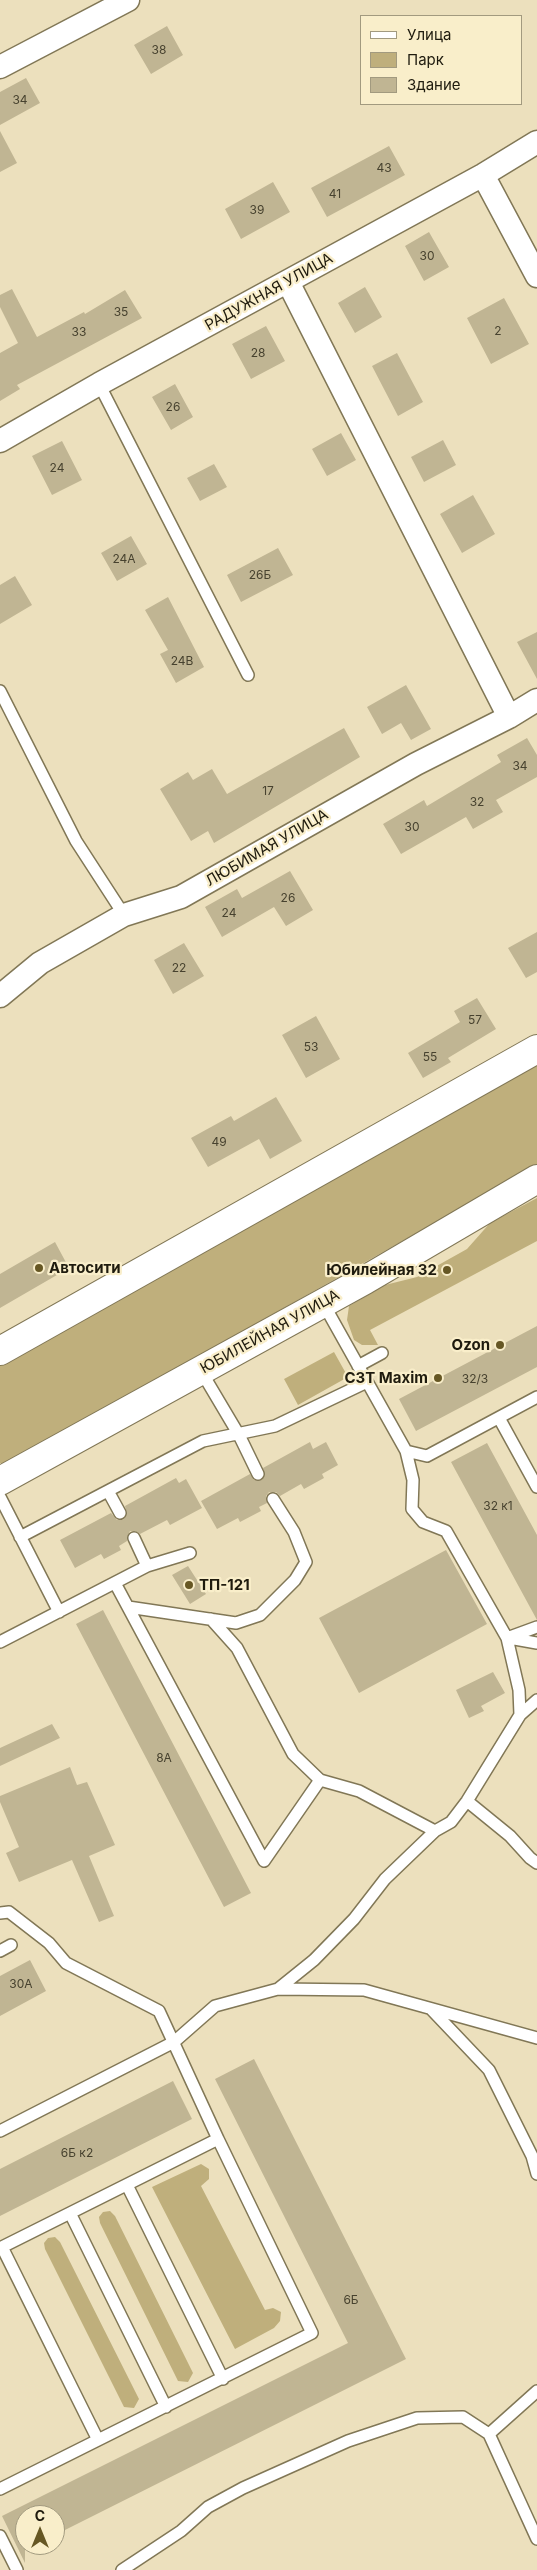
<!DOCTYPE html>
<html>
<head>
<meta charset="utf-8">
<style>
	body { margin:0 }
	#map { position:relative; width:537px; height:2570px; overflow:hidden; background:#ece0bd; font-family:Inter,sans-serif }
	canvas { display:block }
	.legend { position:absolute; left:360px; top:15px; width:162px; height:90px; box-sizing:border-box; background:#f9eeca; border:1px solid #a29a7f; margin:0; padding:6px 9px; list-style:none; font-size:15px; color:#1f1b0e }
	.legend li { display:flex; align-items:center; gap:10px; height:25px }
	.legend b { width:25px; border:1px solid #a29a7f }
	.north { position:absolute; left:15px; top:2505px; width:50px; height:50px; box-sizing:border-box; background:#f9eeca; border:1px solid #a29a7f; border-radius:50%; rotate:0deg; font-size:14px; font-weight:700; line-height:20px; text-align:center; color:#1f1b0e }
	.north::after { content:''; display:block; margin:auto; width:18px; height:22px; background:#665724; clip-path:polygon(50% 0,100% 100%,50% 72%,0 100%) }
</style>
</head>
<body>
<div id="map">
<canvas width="537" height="2570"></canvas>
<ul class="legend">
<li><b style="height:6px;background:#fff"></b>Улица</li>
<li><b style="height:14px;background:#bfaf7c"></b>Парк</li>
<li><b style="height:14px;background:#c0b593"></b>Здание</li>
</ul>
<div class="north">С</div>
</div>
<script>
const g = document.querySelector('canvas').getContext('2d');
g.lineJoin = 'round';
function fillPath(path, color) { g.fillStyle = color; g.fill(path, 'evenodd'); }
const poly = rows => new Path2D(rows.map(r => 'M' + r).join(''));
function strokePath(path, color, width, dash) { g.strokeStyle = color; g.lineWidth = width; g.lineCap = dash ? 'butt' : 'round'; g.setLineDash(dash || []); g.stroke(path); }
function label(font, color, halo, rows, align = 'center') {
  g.font = font + ' Inter,sans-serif'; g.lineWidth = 4.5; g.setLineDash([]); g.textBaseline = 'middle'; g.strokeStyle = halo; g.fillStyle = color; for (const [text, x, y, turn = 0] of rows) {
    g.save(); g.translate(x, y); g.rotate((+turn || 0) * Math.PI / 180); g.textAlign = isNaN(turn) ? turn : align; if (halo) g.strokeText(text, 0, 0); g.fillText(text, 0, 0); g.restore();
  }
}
const green = poly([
	[537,1065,537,1165,6,1465,0,1463,0,1365],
	[537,1198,537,1241,370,1330,378,1345,362,1345,354,1340,347,1320,349,1306,385,1285,417,1277,467,1249,490,1223],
	[334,1352,348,1377,298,1405,284,1379],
	[201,2164,209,2169,209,2179,201,2186,265,2310,273,2308,281,2312,280,2321,274,2328,235,2349,152,2187],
	[110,2211,115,2216,193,2373,188,2382,178,2381,100,2223,99,2217,103,2212],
	[55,2237,60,2242,139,2399,134,2408,124,2407,45,2249,44,2243,48,2238]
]);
const building = poly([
	[167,26,183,55,151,74,134,45],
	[26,78,40,103,0,125,0,92],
	[0,131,17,163,0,172],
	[389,146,405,175,327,217,311,188],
	[273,182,290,212,241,239,225,209],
	[429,232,449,267,424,281,405,246],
	[365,287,382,317,355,333,338,303],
	[12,289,37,337,84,312,85,314,125,290,142,318,17,385,20,389,0,401,0,353,18,343,0,307,0,295],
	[504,298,529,344,491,364,467,318],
	[266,326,285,361,251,379,232,344],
	[397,353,423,402,398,416,372,366],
	[175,384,193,417,171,430,152,397],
	[341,433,356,460,327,476,312,449],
	[443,440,456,465,424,482,411,457],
	[62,441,82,480,52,495,32,456],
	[214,464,227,487,200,501,187,478],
	[473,495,495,534,462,553,440,514],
	[131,536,147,564,117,581,101,553],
	[278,548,293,575,241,602,227,575],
	[15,576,32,605,0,624,0,585],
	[168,597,204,667,176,683,160,654,168,650,145,610],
	[537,632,537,679,517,642],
	[406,685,431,729,411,740,401,723,382,734,367,707],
	[344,728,360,757,214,843,208,831,191,841,160,789,188,772,193,780,212,769,227,794],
	[527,738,537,755,537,777,496,800,503,812,473,829,466,817,401,854,383,824,424,800,427,806,501,762,497,755],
	[290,871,313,910,286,926,274,907,222,937,205,907,237,889,242,898],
	[537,932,537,972,526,978,508,948],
	[184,943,204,976,173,994,154,960],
	[477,998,496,1029,448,1058,451,1062,423,1078,408,1053,460,1022,454,1011],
	[316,1016,340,1059,306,1078,282,1035],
	[276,1097,302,1141,270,1159,259,1139,208,1167,191,1138,231,1116,234,1121],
	[55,1242,69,1268,0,1308,0,1274],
	[537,1326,537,1367,416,1431,399,1399],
	[310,1442,313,1449,326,1442,338,1465,322,1474,324,1478,304,1489,301,1484,280,1496,276,1492,269,1492,266,1496,267,1503,259,1507,261,1511,240,1522,238,1518,217,1529,201,1501,250,1474,254,1480,262,1480,265,1475,263,1468],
	[487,1443,537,1535,537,1620,451,1462],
	[176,1478,179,1483,186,1479,202,1508,170,1525,167,1520,140,1534,135,1531,130,1531,127,1537,127,1541,119,1546,121,1550,104,1559,101,1554,75,1568,60,1540,111,1513,117,1520,123,1520,127,1514,125,1506],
	[446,1550,487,1624,359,1693,319,1618],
	[188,1566,206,1594,190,1604,172,1575],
	[103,1610,251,1893,224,1907,76,1624],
	[493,1672,505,1693,481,1706,484,1711,469,1718,456,1690],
	[52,1724,60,1738,0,1766,0,1748],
	[70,1767,77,1785,87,1782,115,1845,89,1856,114,1916,99,1922,72,1860,19,1882,6,1853,19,1847,0,1802,0,1796],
	[30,1960,46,1991,0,2016,0,1976],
	[254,2059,406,2359,55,2535,55,2515,25,2515,25,2563,2,2516,348,2343,215,2079],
	[173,2081,192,2119,0,2216,0,2169]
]);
const service = poly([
	[99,384,248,675],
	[0,691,76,841,124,915],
	[323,1303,406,1451,427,1456,537,1397],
	[358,1366,382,1353],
	[201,1371,239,1435,258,1474],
	[499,1418,537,1487],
	[406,1451,413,1480,412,1509,423,1522,446,1531,507,1638,519,1690,520,1715],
	[108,1491,120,1513],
	[0,1497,59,1612],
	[20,1537,203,1441,275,1426,367,1382],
	[134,1538,147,1566],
	[115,1583,264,1861,320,1780],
	[128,1607,236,1623,260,1615,295,1580,306,1562,294,1532,273,1499],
	[211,1619,237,1648,293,1754,320,1780,359,1791,435,1831],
	[507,1638,537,1627],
	[509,1638,537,1643],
	[0,1642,147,1566,190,1553],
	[467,1801,510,1836,530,1858,537,1863],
	[0,1913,9,1912,49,1943,66,1963,159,2011,218,2139,0,2248],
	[0,1951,11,1945],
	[278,1989,364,1990,537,2038],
	[431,2009,489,2070,532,2156,537,2174],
	[0,2131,174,2042,215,2006,278,1989,314,1960,354,1919,385,1879,435,1831,451,1822,467,1801,520,1715,537,1700],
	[127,2185,223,2379],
	[70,2213,166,2407],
	[2,2247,98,2440],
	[489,2434,537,2391],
	[0,2489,312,2333,218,2139],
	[0,2536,17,2570],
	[122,2570,181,2531,208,2507,243,2488,348,2441,417,2418,463,2417,489,2434,537,2539]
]);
const minor = poly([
	[0,67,128,0],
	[483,175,537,276],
	[288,282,509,717],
	[0,441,99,384,483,175,537,142],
	[0,996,40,963,124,915,181,897,416,764,509,717,537,700]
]);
const secondary = poly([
	[0,1351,537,1049],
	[0,1481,365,1280,537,1179]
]);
const markers = [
	[39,1268,5,"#665724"],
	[447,1270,5,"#665724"],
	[500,1345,5,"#665724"],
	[438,1378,5,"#665724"],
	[189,1585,5,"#665724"]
];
const numberNames = [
	["38",159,50],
	["34",20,100],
	["43",384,168],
	["41",335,194],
	["39",257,210],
	["30",427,256],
	["35",121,312],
	["2",498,331],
	["33",79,332],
	["28",258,353],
	["26",173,407],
	["24",57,468],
	["24А",124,559],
	["26Б",260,575],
	["24В",182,661],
	["34",520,766],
	["17",268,791],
	["32",477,802],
	["30",412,827],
	["26",288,898],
	["24",229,913],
	["22",179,968],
	["57",475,1020],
	["53",311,1047],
	["55",430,1057],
	["49",219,1142],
	["32/3",475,1379],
	["32 к1",498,1506],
	["8А",164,1758],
	["30А",21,1984],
	["6Б к2",77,2153],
	["6Б",351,2300]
];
const streetNames = [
	["РАДУЖНАЯ УЛИЦА",269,292,-29],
	["ЛЮБИМАЯ УЛИЦА",267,848,-30],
	["ЮБИЛЕЙНАЯ УЛИЦА",270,1332,-29]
];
const poiNames = [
	["Автосити",49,1268,"left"],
	["Юбилейная 32",437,1270],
	["Ozon",490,1345],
	["СЗТ Maxim",428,1378],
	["ТП-121",199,1585,"left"]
];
fillPath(green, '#bfaf7c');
fillPath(building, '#c0b593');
strokePath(service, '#817756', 14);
strokePath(minor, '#817756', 25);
strokePath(secondary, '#817756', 30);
strokePath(service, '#fff', 11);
strokePath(minor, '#fff', 22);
strokePath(secondary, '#fff', 28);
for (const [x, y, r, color] of markers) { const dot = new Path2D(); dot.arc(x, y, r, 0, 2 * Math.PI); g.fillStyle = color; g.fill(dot); strokePath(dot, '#f9eeca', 2); }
label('12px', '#47422f', null, numberNames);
label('15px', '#1f1b0e', '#f9eeca', streetNames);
label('bold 15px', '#1f1b0e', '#f9eeca', poiNames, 'right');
</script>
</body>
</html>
